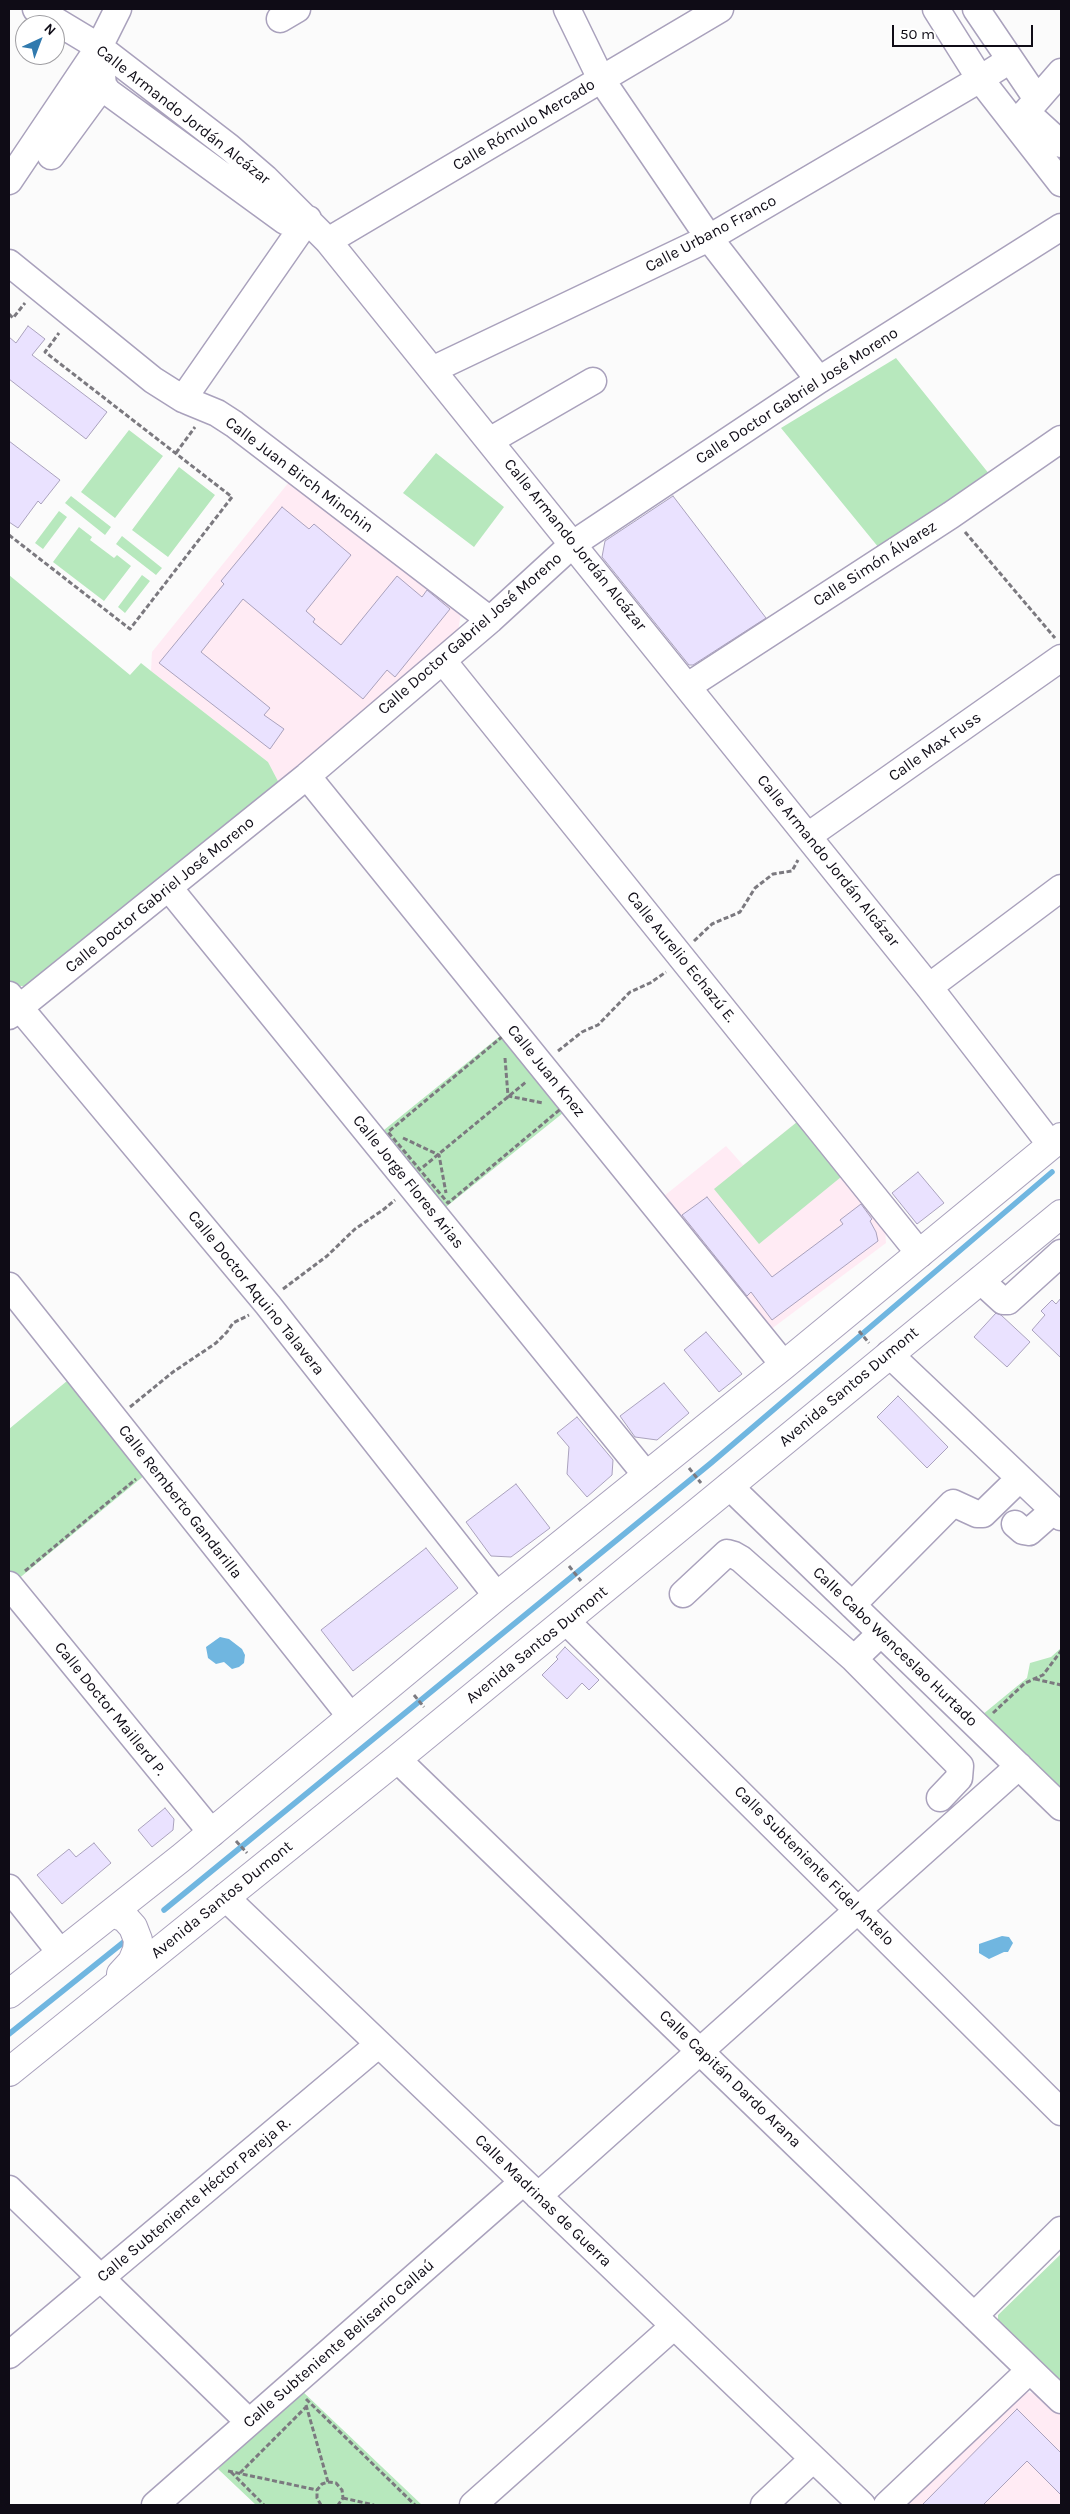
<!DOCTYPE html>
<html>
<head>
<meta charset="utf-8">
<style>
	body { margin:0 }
	#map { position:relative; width:1070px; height:2514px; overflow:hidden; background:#fbfbfb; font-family:Karla,sans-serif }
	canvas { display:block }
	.frame { position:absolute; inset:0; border:10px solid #0f0c16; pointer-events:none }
	.north { position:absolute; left:15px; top:15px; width:50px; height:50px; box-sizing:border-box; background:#fff; border:1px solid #9f9ea2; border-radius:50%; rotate:43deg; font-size:14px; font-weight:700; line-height:20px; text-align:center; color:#0f0c16 }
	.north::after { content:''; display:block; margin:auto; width:18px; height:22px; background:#317aae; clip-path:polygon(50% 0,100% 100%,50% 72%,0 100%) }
	.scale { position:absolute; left:892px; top:25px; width:141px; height:22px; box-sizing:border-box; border:2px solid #0f0c16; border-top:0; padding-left:6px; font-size:15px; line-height:18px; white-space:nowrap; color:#0f0c16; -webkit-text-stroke:4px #fff; paint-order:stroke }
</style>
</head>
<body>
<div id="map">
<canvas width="1070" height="2514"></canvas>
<div class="frame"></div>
<div class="north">N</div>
<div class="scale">50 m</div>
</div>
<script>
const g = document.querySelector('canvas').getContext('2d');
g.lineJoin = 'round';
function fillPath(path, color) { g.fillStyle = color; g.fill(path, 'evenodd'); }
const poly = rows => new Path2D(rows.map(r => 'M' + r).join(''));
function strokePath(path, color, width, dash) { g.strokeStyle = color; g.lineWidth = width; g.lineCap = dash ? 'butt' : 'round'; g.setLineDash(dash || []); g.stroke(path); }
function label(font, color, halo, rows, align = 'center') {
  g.font = font + ' Karla,sans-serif'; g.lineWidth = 5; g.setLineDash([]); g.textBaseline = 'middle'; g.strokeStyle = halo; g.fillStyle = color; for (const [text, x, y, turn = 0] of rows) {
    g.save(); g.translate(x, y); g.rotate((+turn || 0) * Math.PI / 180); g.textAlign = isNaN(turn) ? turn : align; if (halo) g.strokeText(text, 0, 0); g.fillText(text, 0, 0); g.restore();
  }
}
const education = poly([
	[289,482,461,612,458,632,280,785,268,762,151,671,152,652],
	[797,1122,885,1228,886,1243,770,1330,664,1196,726,1146,743,1165],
	[1019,2392,1041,2393,1061,2414,1061,2505,904,2505]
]);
const green = poly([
	[896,358,990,475,879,548,781,428],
	[129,430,163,456,115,518,81,492],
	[436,453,504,507,474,547,403,493],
	[179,467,215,495,168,557,132,530],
	[71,496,111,527,105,535,65,503],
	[59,511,67,517,43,549,35,543],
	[79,527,92,537,90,540,114,558,117,555,131,566,104,601,53,562],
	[122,536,162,568,156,575,116,544],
	[9,575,130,675,141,663,151,671,268,762,280,785,33,986,14,986,9,983],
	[142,575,150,581,125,613,118,607],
	[505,1032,568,1109,446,1207,384,1130],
	[797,1122,841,1177,759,1244,714,1189],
	[67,1381,145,1475,17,1580,9,1571,9,1429],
	[1061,1648,1061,1793,982,1715,1027,1678,1030,1663,1051,1657],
	[1061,2254,1061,2387,998,2326,998,2315],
	[301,2390,422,2505,256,2505,218,2469]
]);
const water = poly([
	[220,1637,229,1639,242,1649,245,1655,244,1663,239,1667,232,1669,224,1662,216,1664,208,1658,206,1647],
	[1002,1936,1009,1937,1013,1943,1008,1952,1004,1952,989,1959,979,1953,979,1944]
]);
const stream = poly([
	[164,1910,711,1463,1052,1172],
	[9,2034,125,1941]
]);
const building = poly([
	[28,326,45,339,32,355,107,412,86,439,9,379,9,337,16,343,28,326],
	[9,441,60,480,41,504,38,501,18,528,9,522,9,441],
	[673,496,766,618,693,665,689,665,602,557,605,541,673,496],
	[282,507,309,529,314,524,351,555,306,611,315,619,313,622,341,645,397,576,422,597,427,590,450,609,395,677,387,670,363,699,243,599,201,652,270,708,264,715,284,729,270,749,159,663,224,584,221,581,282,507],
	[918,1172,944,1203,917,1224,892,1193,918,1172],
	[707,1197,772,1277,843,1224,840,1220,861,1204,872,1219,870,1221,876,1232,878,1241,772,1320,751,1292,747,1296,682,1215,707,1197],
	[1061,1298,1061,1358,1032,1330,1045,1315,1041,1311,1052,1300,1056,1304,1061,1298],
	[996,1313,1001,1315,1030,1342,1007,1367,974,1337,996,1313],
	[706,1332,742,1374,719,1392,684,1350,706,1332],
	[664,1383,689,1413,657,1440,635,1437,620,1416,664,1383],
	[898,1396,948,1447,927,1468,877,1417,898,1396],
	[577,1417,613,1460,612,1475,587,1497,567,1474,569,1447,557,1433,577,1417],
	[516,1484,550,1528,511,1557,491,1556,466,1522,516,1484],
	[426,1548,458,1588,353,1671,321,1630,426,1548],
	[565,1647,599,1680,589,1690,582,1683,567,1699,542,1675,558,1659,556,1657,565,1647],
	[165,1808,174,1819,173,1830,152,1847,138,1830,165,1808],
	[94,1843,111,1863,62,1904,37,1875,69,1849,76,1857,94,1843],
	[1017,2409,1061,2453,1061,2495,1027,2461,983,2505,922,2505,1017,2409]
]);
const path = poly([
	[9,314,13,318,25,303],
	[176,453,195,427],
	[965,532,1055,638],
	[9,535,130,629,232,497,45,352,59,333],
	[694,941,712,924,740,912,755,888,773,874,792,871,798,860],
	[503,1036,563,1107,448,1203,388,1132,503,1036],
	[558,1051,582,1032,598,1025,630,992,650,983,666,972],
	[505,1058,508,1096,543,1103],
	[403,1138,439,1155,446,1193],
	[423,1167,526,1082],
	[283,1289,327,1256,355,1229,383,1210,395,1200],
	[859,1331,869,1343],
	[130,1407,173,1372,216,1343,227,1332,233,1323,249,1315],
	[689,1468,701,1483],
	[569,1566,581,1581],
	[25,1571,136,1479],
	[1035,1679,1061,1685],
	[414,1695,424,1707],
	[993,1713,1025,1683,1043,1675,1061,1651],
	[236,1841,247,1853],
	[306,2399,415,2505],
	[306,2405,328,2482],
	[228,2471,317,2490],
	[231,2472,264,2505],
	[240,2473,306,2407],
	[343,2498,374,2505],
	[321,2505,317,2498,317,2490,322,2484,328,2482,336,2483,342,2490,343,2498,338,2505]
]);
const minor = poly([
	[36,9,99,47,229,147,265,178,328,241,929,987,1051,1145],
	[567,9,601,79,709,238,819,380],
	[936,9,980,79,1061,183],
	[976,9,1037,99],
	[280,19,297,9],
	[99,47,103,85,108,92,285,221],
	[1027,111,1061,72],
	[1026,112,1061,144],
	[51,156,103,85],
	[9,181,99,47,118,9],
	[328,241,720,9],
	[9,263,153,380,183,399,217,413,234,424,490,620],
	[432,370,709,238,980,79,1010,60],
	[183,399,308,219],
	[491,440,593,381],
	[443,661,920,1254],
	[688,686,951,515,1061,439],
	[307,776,784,1365],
	[808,836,1061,658],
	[169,888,647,1476],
	[929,987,1061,888],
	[9,995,268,1305,497,1596],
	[9,1016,307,776,490,620,573,544,819,380,1061,227],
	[980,1280,1003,1301,1008,1301,1061,1253],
	[9,1286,351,1717],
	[889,1354,1061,1517],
	[729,1486,1061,1807],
	[1015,1524,1023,1531,1029,1532,1054,1510],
	[9,1585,212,1833],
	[683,1594,727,1553,734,1555,741,1559,854,1659,881,1633],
	[852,1605,953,1503,977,1514,983,1514,1020,1478],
	[566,1621,1061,2112],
	[854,1659,960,1766,959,1778,940,1798],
	[397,1759,1061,2400],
	[9,1888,60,1952],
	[225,1897,862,2505],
	[9,2189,249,2422],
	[538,2196,1019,1766],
	[974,2316,1061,2230],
	[9,2355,379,2044],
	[155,2505,523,2182],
	[473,2505,674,2326],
	[764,2505,813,2459],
	[887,2505,1030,2370]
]);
const major = poly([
	[112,1913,125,1918,133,1927,138,1940,137,1950,132,1962,121,1974],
	[9,1994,181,1858,497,1596,784,1365,1061,1137],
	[9,2072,397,1759,1061,1214]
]);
const streetNames = [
	["Calle Armando Jordán Alcázar",183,115,38],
	["Calle Rómulo Mercado",524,125,-31],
	["Calle Urbano Franco",711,234,-28],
	["Calle Doctor Gabriel José Moreno",797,396,-33],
	["Calle Juan Birch Minchin",299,475,37],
	["Calle Armando Jordán Alcázar",575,545,51],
	["Calle Simón Álvarez",875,564,-33],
	["Calle Doctor Gabriel José Moreno",470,634,-41],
	["Calle Max Fuss",935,747,-35],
	["Calle Armando Jordán Alcázar",828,861,51],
	["Calle Doctor Gabriel José Moreno",160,895,-39],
	["Calle Aurelio Echazú E.",681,957,51],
	["Calle Juan Knez",546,1071,51],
	["Calle Jorge Flores Arias",408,1182,51],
	["Calle Doctor Aquino Talavera",256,1293,51],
	["Avenida Santos Dumont",849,1387,-40],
	["Calle Remberto Gandarilla",180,1502,52],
	["Avenida Santos Dumont",537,1645,-39],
	["Calle Cabo Wenceslao Hurtado",895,1647,44],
	["Calle Doctor Maillerd P.",110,1709,51],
	["Calle Subteniente Fidel Antelo",814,1866,45],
	["Avenida Santos Dumont",222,1900,-39],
	["Calle Capitán Dardo Arana",730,2079,44],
	["Calle Subteniente Héctor Pareja R.",194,2200,-40],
	["Calle Madrinas de Guerra",543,2201,44],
	["Calle Subteniente Belisario Callaú",339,2344,-41]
];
fillPath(education, '#ffebf4');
fillPath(green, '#b7e8bd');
fillPath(water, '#70b6e0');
strokePath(stream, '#70b6e0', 5.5);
fillPath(building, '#eae2ff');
strokePath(building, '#aaa2bd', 1);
strokePath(minor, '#a9a1bc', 29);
strokePath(major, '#a9a1bc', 30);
strokePath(path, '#7b797f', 3, [5, 2.5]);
strokePath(minor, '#fff', 26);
strokePath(major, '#fff', 28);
label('16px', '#0f0c16', '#fff', streetNames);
</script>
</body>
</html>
